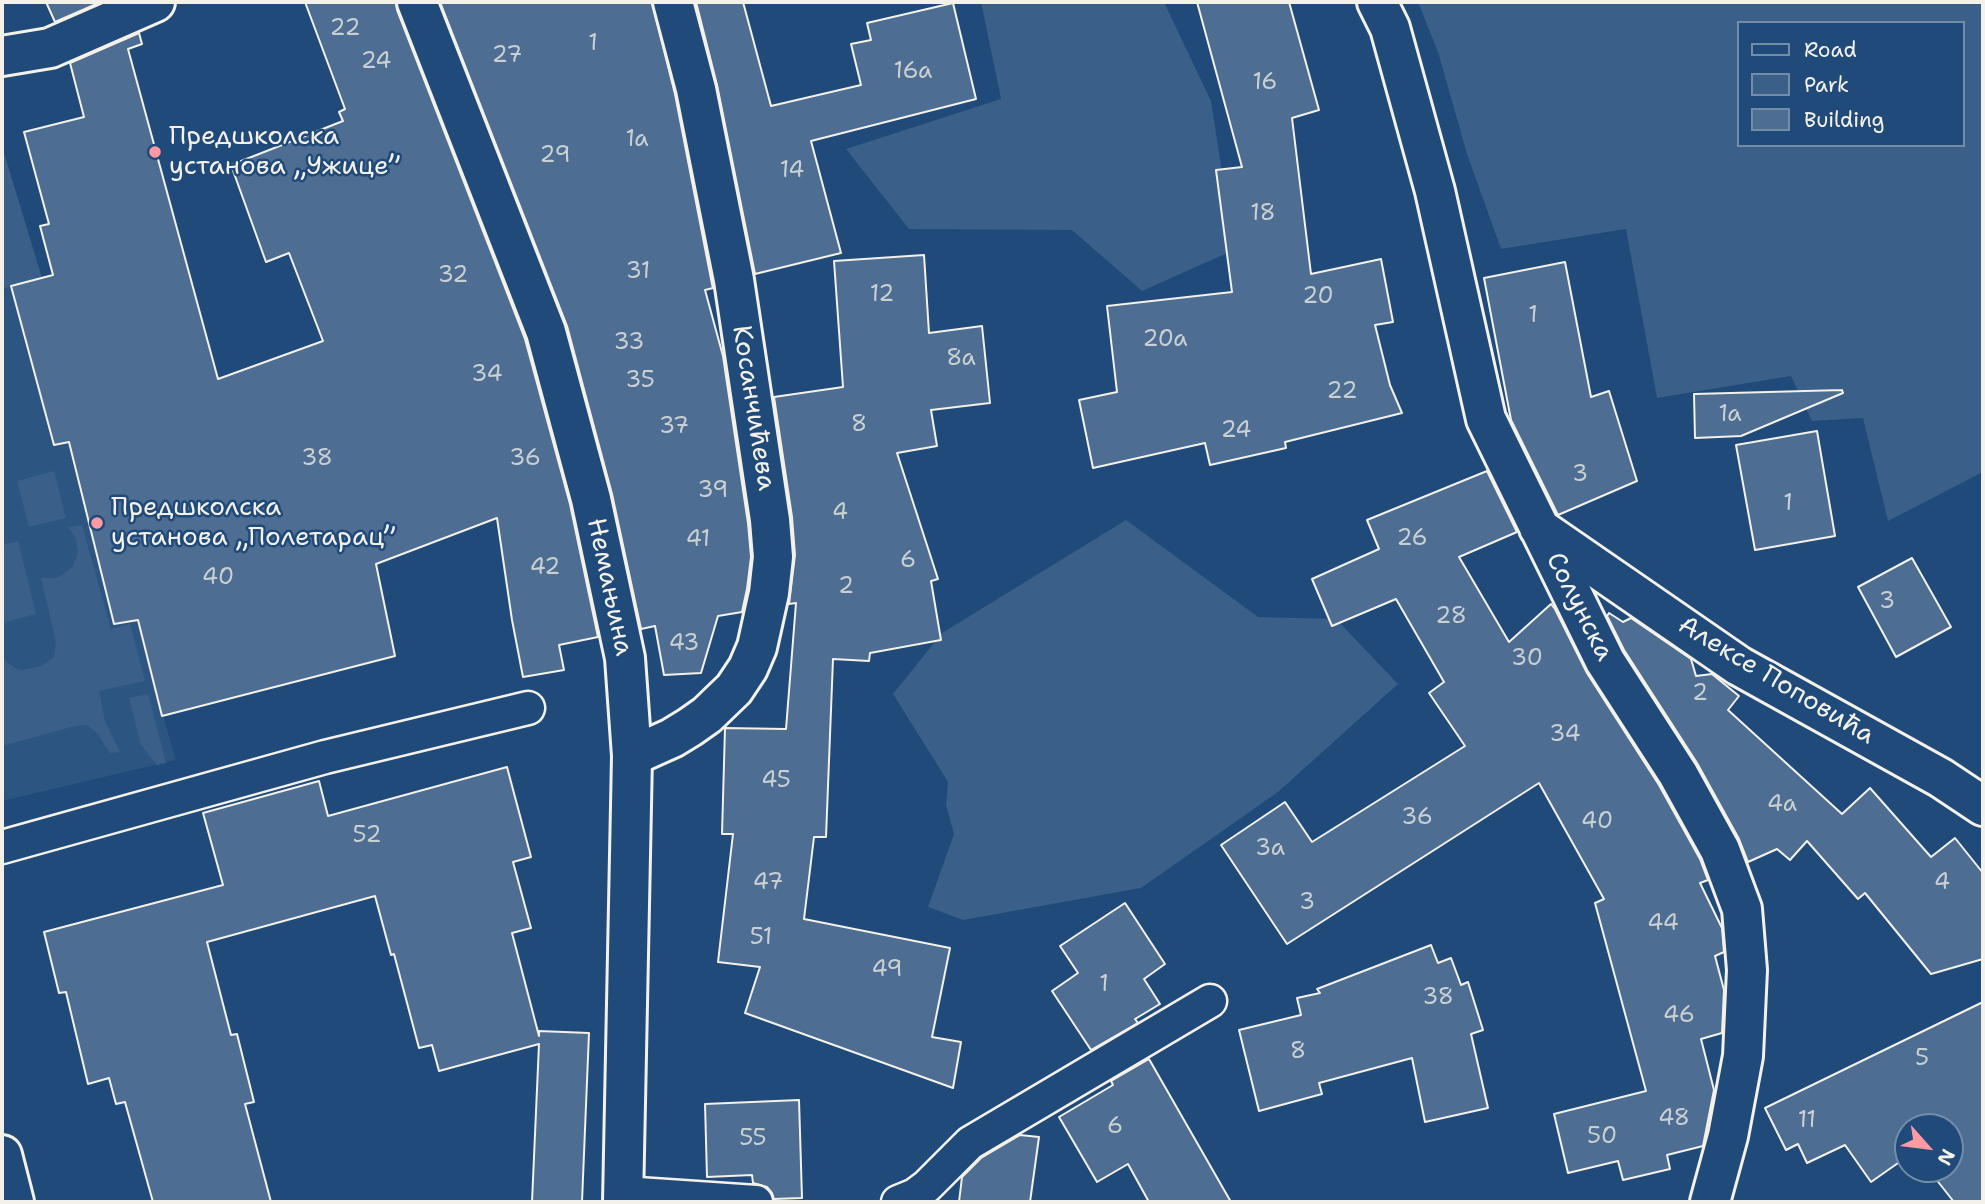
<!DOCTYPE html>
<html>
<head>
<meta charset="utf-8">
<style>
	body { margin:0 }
	#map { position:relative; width:1985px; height:1204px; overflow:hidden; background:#1f4a7a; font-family:"Shantell Sans",sans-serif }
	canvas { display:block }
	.frame { position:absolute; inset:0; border:4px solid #f4f1e8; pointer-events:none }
	.legend { position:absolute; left:1737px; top:21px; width:228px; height:126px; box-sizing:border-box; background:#1f4a7a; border:2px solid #748da6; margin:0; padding:9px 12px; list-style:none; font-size:21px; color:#f4f1e8 }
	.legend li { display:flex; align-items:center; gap:14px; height:35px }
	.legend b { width:35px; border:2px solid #748da6 }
	.north { position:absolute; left:1894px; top:1113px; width:70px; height:70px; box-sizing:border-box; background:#1f4a7a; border:2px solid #748da6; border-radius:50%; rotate:118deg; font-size:19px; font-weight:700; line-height:28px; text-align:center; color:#f4f1e8 }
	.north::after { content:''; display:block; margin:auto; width:24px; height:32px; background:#ff9aa2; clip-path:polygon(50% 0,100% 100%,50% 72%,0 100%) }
</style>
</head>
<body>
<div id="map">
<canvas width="1985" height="1204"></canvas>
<div class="frame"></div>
<ul class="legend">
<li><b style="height:9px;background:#1f4a7a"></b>Road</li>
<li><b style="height:19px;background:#3a5f88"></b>Park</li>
<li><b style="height:19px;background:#4d6e92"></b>Building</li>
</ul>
<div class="north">N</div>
</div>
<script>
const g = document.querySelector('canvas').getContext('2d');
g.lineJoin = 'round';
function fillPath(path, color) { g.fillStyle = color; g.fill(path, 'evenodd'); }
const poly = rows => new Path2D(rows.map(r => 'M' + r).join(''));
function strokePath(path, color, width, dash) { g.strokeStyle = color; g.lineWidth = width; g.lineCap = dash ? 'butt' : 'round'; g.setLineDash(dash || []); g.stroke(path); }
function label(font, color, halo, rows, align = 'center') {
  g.font = font + ' "Shantell Sans",sans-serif'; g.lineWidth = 5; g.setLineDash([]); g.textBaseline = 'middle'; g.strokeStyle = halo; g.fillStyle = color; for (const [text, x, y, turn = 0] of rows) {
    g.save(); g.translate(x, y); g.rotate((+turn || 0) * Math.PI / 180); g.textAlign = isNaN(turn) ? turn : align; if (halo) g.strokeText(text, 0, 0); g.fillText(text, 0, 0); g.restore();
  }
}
const built = poly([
	[186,260,224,399,384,602,395,656,163,716,176,760,2,801,2,289,58,273,128,276]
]);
const green = poly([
	[981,2,1164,2,1211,101,1234,250,1142,291,1072,230,909,229,846,149,1001,99],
	[1418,2,1983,2,1983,472,1888,521,1863,418,1812,421,1791,376,1657,398,1626,229,1501,249,1467,154,1438,52],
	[1738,23,1962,23,1962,145,1738,145],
	[2,146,42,278,2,289],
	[54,471,66,518,29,527,17,481],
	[1126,520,1258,617,1336,619,1398,684,1278,792,1141,888,963,920,928,907,954,834,946,805,948,782,893,694,942,633],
	[82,525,111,629,130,624,145,681,99,691,105,721,120,752,110,753,97,733,87,725,75,726,2,746,2,651,6,662,17,669,22,670,42,666,54,657,56,642,41,578,55,578,62,575,73,566,78,552,77,546,76,539,68,527],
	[18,541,36,614,2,623,2,545],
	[148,694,166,763,157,765,141,745,129,698]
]);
const building = poly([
	[46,2,101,2,55,22,46,2],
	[305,2,396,2,397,10,525,339,570,504,598,637,559,645,564,670,523,677,512,620,497,518,376,564,395,656,162,716,138,620,114,624,69,442,54,445,11,286,53,275,40,226,49,224,24,132,84,117,70,63,139,33,142,44,128,49,218,379,323,341,289,253,266,262,231,165,343,121,339,112,345,109,305,2],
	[440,2,652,2,675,94,712,284,713,288,705,290,723,356,748,523,751,557,747,589,742,612,718,616,701,673,664,675,655,626,641,629,612,494,567,326,440,2],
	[696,2,743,2,771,106,861,85,851,44,871,40,867,23,953,3,976,99,811,141,841,253,755,274,717,85,696,2],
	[1197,2,1289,2,1319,110,1292,118,1311,274,1381,259,1393,322,1375,325,1390,385,1402,413,1285,442,1286,448,1210,465,1205,443,1093,468,1079,400,1117,392,1107,306,1232,292,1216,170,1242,167,1197,2],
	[924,255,929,333,982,326,990,403,931,410,937,446,897,453,938,579,931,581,941,640,870,653,869,661,833,659,826,837,814,837,804,919,950,948,932,1037,961,1042,953,1088,745,1013,760,967,718,962,733,834,722,834,725,728,786,729,796,603,789,604,795,555,792,517,774,397,843,387,834,261,924,255],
	[1565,262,1591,397,1609,391,1637,481,1558,515,1511,420,1484,278,1565,262],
	[1842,390,1843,393,1741,436,1695,438,1694,394,1842,390],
	[1817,431,1835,536,1755,550,1736,445,1817,431],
	[1487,471,1517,532,1459,557,1509,642,1551,604,1555,609,1587,673,1659,785,1700,859,1708,880,1700,883,1722,928,1724,952,1715,956,1724,990,1722,1033,1701,1039,1714,1090,1703,1146,1667,1155,1670,1169,1623,1180,1618,1161,1568,1173,1554,1114,1646,1091,1595,903,1604,899,1539,783,1287,944,1221,845,1285,802,1312,842,1465,746,1429,693,1444,682,1396,599,1332,626,1312,579,1379,549,1367,520,1487,471],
	[1912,558,1951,627,1896,657,1858,587,1912,558],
	[1609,613,1623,622,1631,618,1691,659,1696,676,1712,674,1739,696,1728,710,1842,814,1870,788,1931,857,1955,838,1983,873,1983,959,1931,974,1865,893,1858,899,1807,841,1790,860,1777,849,1748,862,1739,839,1697,763,1624,650,1607,616,1609,613],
	[507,767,531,857,513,862,531,928,512,933,539,1036,539,1031,589,1033,582,1202,532,1202,539,1044,439,1071,432,1045,419,1048,394,954,391,955,375,896,207,942,231,1035,237,1034,254,1102,245,1104,271,1202,153,1202,125,1102,116,1104,109,1078,88,1084,66,992,59,993,44,932,223,885,203,813,319,781,328,816,507,767],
	[1125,903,1165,964,1144,979,1160,1004,1135,1019,1138,1023,1091,1050,1052,991,1078,973,1060,946,1125,903],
	[1431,945,1438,963,1451,958,1461,985,1468,982,1483,1030,1471,1034,1488,1108,1425,1122,1412,1058,1319,1083,1322,1094,1259,1111,1239,1030,1301,1015,1297,998,1320,993,1317,989,1431,945],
	[1983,1002,1983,1202,1954,1202,1928,1169,1950,1169,1950,1127,1908,1127,1908,1156,1871,1182,1845,1145,1807,1163,1798,1144,1786,1150,1765,1108,1983,1002],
	[1149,1059,1231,1202,1149,1202,1128,1164,1097,1182,1059,1117,1113,1085,1111,1081,1149,1059],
	[799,1100,802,1198,774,1199,772,1193,767,1187,753,1183,752,1175,707,1177,705,1104,799,1100],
	[1020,1135,1039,1137,1030,1202,959,1202,962,1177,981,1158,1020,1135]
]);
const lane = poly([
	[2,847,325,757,528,708],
	[623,1193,756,1202],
	[898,1202,915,1195,927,1186,970,1143,1210,1001]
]);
const street = poly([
	[1377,2,1390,28,1435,191,1486,419,1605,661,1678,774,1720,850,1742,909,1747,970,1743,1056,1728,1136,1710,1202],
	[2,56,50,48,155,2],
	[1539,528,1739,666,1941,778,1983,806],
	[632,756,672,738,690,727,707,715,734,689,748,668,757,647,769,593,773,557,770,520,734,280,696,89,673,2]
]);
const secondary = poly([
	[417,2,546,332,591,499,625,658,632,756,623,1202],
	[2,1155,14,1202]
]);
const markers = [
	[155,152,7,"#ff9aa2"],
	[97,523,7,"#ff9aa2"]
];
const numberNames = [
	["22",345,29],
	["1",593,44],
	["27",507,56],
	["24",376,62],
	["16a",913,72],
	["16",1265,83],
	["1a",637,140],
	["29",555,156],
	["14",792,171],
	["18",1263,214],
	["31",638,272],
	["32",453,276],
	["12",882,295],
	["20",1318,297],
	["1",1533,316],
	["20a",1165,340],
	["33",629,343],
	["8a",961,359],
	["34",487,375],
	["35",640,381],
	["22",1342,392],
	["1a",1730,415],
	["8",859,425],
	["37",674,427],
	["24",1236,431],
	["38",317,459],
	["36",525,459],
	["3",1580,475],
	["39",713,491],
	["1",1788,504],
	["4",840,513],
	["26",1412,539],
	["41",698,540],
	["6",908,561],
	["42",545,568],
	["40",218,578],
	["2",846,587],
	["3",1887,602],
	["28",1451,617],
	["43",684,644],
	["30",1527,659],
	["2",1700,694],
	["34",1565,735],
	["45",776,781],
	["4a",1782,805],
	["36",1417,818],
	["40",1597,822],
	["52",367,836],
	["3a",1270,849],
	["47",768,883],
	["4",1942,883],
	["3",1307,903],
	["44",1663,924],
	["51",761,938],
	["49",887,970],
	["1",1104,985],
	["38",1438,998],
	["46",1679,1016],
	["8",1298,1052],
	["5",1922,1059],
	["48",1674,1119],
	["11",1807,1121],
	["6",1115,1127],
	["50",1602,1137],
	["55",753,1139]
];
const poiNames = [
	["Предшколска",169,137],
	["установа „Ужице”",169,167],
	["Предшколска",111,508],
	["установа „Полетарац”",111,538]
];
const streetNames = [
	["Косанчићева",753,408,81],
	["Немањина",609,587,78],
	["Солунска",1579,607,63],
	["Алексе Поповића",1776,681,31]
];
fillPath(built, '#2d5581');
fillPath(green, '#3a5f88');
fillPath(building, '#4d6e92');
strokePath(building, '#f4f1e8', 2);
strokePath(lane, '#f4f1e8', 37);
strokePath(street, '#f4f1e8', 44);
strokePath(secondary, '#f4f1e8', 44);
strokePath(lane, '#1f4a7a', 32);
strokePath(street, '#1f4a7a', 38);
strokePath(secondary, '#1f4a7a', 38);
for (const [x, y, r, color] of markers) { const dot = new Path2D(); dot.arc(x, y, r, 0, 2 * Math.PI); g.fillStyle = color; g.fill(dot); strokePath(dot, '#1f4a7a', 2.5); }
label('23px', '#cad0d2', null, numberNames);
label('26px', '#f4f1e8', '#1f4a7a', poiNames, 'left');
label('26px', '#f4f1e8', '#1f4a7a', streetNames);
</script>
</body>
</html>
